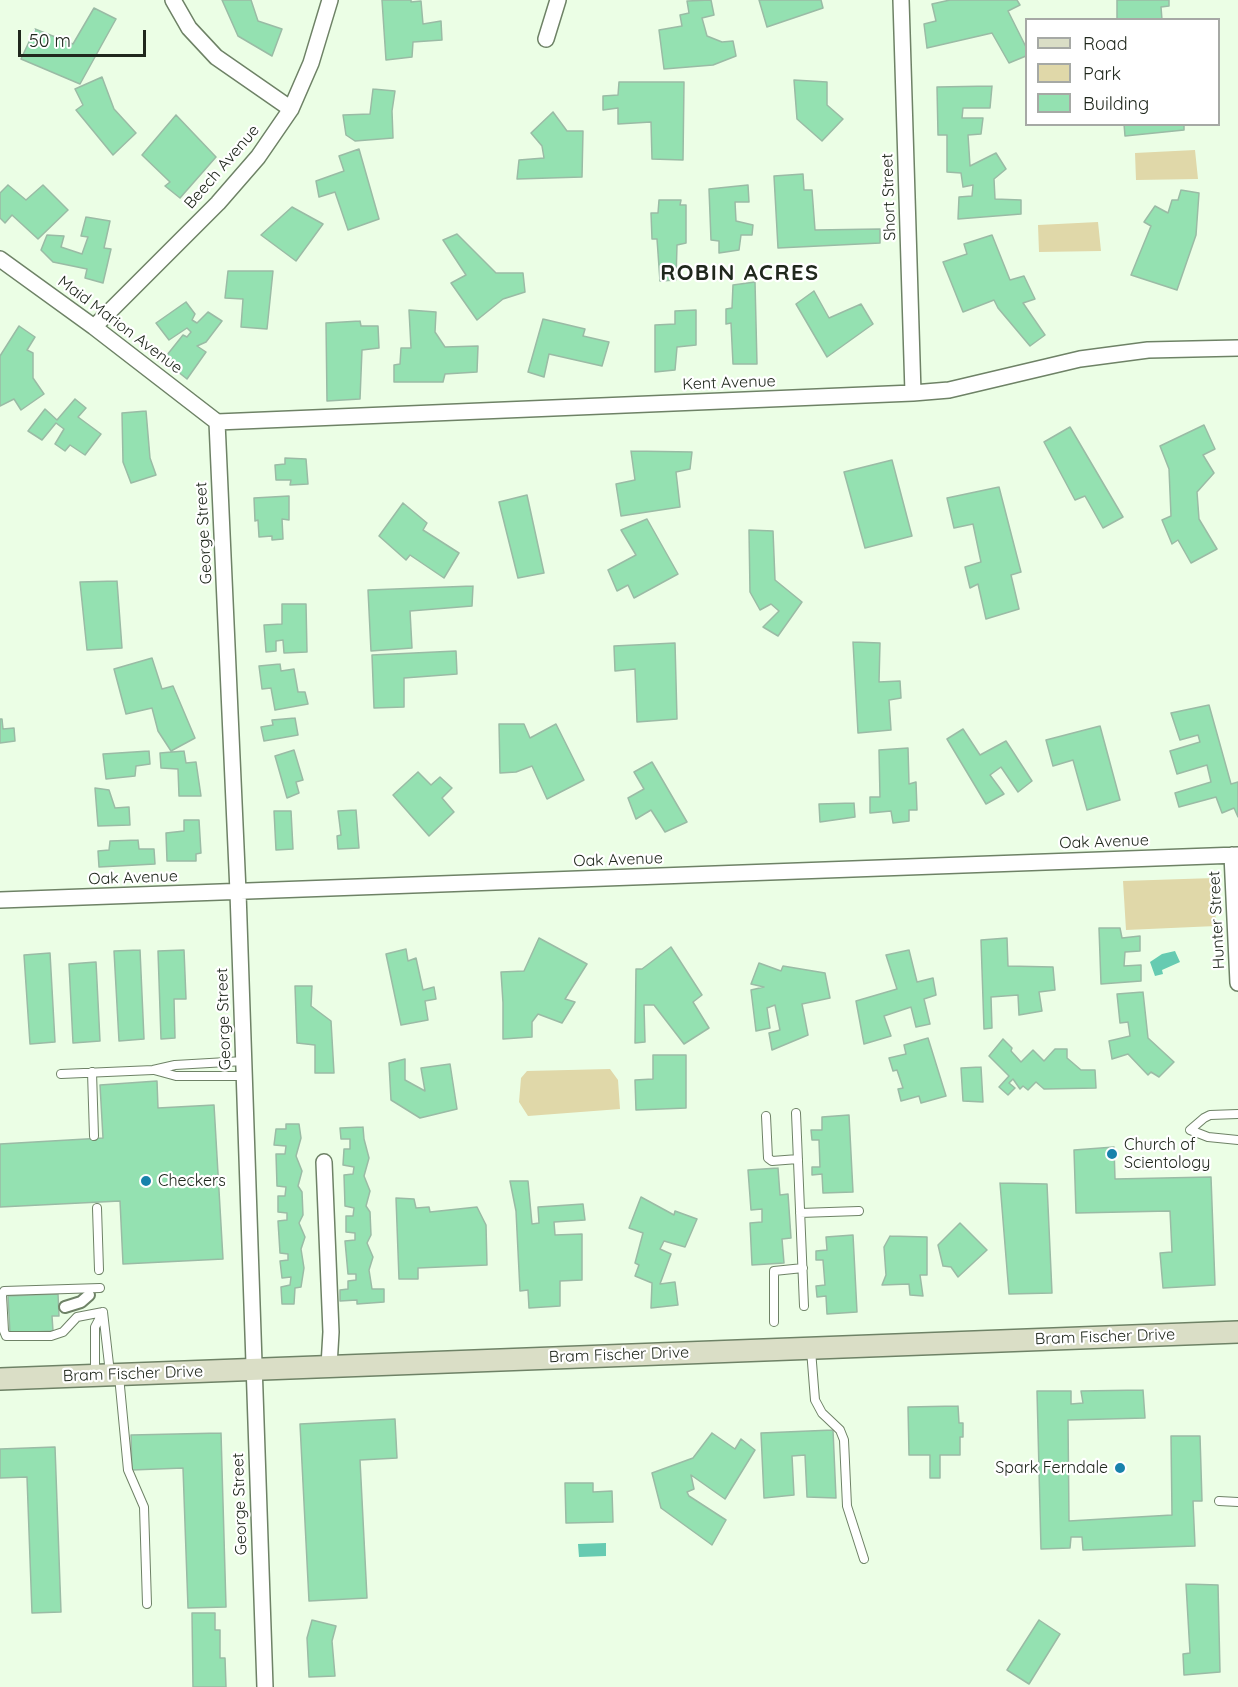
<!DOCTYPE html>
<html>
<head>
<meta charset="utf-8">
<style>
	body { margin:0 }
	#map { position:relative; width:1238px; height:1687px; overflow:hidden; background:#ebfee5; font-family:Quicksand,sans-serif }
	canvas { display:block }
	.legend { position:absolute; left:1025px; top:18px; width:195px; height:108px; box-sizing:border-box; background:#fff; border:2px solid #a6a9a5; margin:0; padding:8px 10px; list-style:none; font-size:18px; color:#20281d }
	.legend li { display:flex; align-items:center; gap:12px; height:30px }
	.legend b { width:30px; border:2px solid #a6a9a5 }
	.scale { position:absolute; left:18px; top:30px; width:128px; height:27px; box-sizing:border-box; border:3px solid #20281d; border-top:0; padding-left:8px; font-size:18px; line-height:21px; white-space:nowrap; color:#20281d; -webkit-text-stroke:4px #fff; paint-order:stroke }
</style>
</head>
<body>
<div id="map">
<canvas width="1238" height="1687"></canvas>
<ul class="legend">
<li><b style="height:8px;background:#dadec6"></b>Road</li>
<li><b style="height:16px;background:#e0d8a9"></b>Park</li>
<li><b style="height:16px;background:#94e1b1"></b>Building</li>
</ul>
<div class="scale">50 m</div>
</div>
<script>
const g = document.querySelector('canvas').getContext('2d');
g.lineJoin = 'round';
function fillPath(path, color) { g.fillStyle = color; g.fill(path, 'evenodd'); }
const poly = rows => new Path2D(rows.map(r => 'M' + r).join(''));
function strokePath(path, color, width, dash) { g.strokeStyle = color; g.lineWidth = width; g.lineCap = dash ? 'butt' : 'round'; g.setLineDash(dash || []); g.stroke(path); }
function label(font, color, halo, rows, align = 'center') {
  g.font = font + ' Quicksand,sans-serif'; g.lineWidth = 4.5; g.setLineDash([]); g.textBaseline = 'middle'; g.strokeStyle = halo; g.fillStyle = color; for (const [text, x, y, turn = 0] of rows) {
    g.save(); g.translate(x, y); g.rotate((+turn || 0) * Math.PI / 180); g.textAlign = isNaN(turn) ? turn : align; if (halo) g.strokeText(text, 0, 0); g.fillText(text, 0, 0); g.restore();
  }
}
const green = poly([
	[1195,150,1198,179,1136,180,1135,153],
	[1098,222,1101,251,1039,252,1038,225],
	[1214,878,1216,926,1126,930,1123,881],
	[610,1069,618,1080,620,1109,528,1116,519,1102,521,1078,527,1071]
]);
const water = poly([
	[1175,951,1180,962,1162,970,1163,974,1155,976,1150,962,1162,954],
	[606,1543,606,1556,579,1557,578,1544]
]);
const building = poly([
	[222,0,251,0,258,21,282,29,272,56,238,36,222,0],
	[382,0,411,0,411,2,421,1,423,24,441,21,442,40,413,42,412,57,386,60,382,0],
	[711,0,714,15,702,18,707,36,722,42,733,41,736,56,713,65,664,69,659,30,682,26,680,15,689,13,687,1,711,0],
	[759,0,821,0,823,8,767,27,759,0],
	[950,0,1017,0,1020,5,1008,11,1026,47,1026,56,1009,63,992,33,927,48,924,24,936,21,932,4,950,0],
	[1117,0,1169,0,1169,6,1161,7,1162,20,1117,20,1117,0],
	[94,8,116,19,80,84,21,59,35,29,73,44,94,8],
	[102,77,114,109,136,133,113,155,76,110,83,105,75,89,102,77],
	[794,80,827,82,827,105,843,119,822,141,797,119,794,80],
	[619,82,684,82,683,160,652,159,651,122,618,124,618,108,603,110,603,96,618,95,619,82],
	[992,86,990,108,963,108,962,118,983,118,981,134,968,135,970,166,996,153,1006,169,994,179,995,199,1021,200,1021,214,958,219,959,197,972,196,973,185,963,187,961,173,947,172,947,135,938,135,937,87,992,86],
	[373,89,395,91,392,111,393,138,355,141,346,135,343,115,370,114,373,89],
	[553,112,567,131,583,131,582,177,517,179,519,160,544,158,542,146,531,133,553,112],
	[176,115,216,157,180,198,165,186,170,182,142,155,176,115],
	[1124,124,1184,124,1184,130,1125,136,1124,124],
	[359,149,379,219,348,230,335,192,319,197,316,181,344,171,339,156,359,149],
	[803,174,804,190,812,190,815,230,880,229,880,243,778,248,774,176,803,174],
	[8,185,26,200,43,185,68,210,38,239,12,215,5,223,0,218,0,193,8,185],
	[748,185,749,202,735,202,736,221,753,225,752,235,741,235,739,250,719,253,719,241,711,240,709,189,748,185],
	[1181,190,1199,193,1196,235,1177,290,1131,275,1151,226,1144,222,1155,206,1168,213,1172,200,1178,200,1181,190],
	[659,200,681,200,680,205,686,205,686,243,677,245,676,280,660,281,657,239,652,239,651,213,658,213,659,200],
	[292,207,323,224,296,261,261,235,292,207],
	[86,217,110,221,104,248,111,249,103,283,85,278,87,269,53,262,41,250,47,235,64,236,61,247,82,254,88,237,81,236,86,217],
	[457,234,496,273,523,273,525,292,503,299,477,320,451,283,466,275,443,240,457,234],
	[992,235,1010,280,1024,276,1035,299,1023,303,1045,335,1030,346,998,308,994,300,963,312,943,262,967,254,964,244,992,235],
	[228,271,273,271,267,329,241,327,243,299,225,298,228,271],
	[755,282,757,364,733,364,731,323,726,324,726,309,732,308,733,285,755,282],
	[814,291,829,318,861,304,873,324,827,357,796,304,814,291],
	[186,302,195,314,192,320,197,323,208,312,222,321,206,342,197,346,206,352,187,379,163,360,183,335,187,337,191,332,187,328,169,340,156,323,186,302],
	[409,310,436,312,435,332,445,347,478,346,477,372,445,374,443,382,394,382,394,365,400,364,401,348,411,348,409,310],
	[696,310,696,345,677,347,675,370,655,372,655,325,675,324,675,311,696,310],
	[543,319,585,329,583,336,609,342,602,366,549,354,544,377,528,372,543,319],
	[360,321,361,326,378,326,379,348,362,350,360,399,327,401,326,323,360,321],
	[19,326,35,337,27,350,33,353,33,378,44,394,21,410,14,399,0,406,0,356,19,326],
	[75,399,86,408,78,417,101,434,85,455,70,445,65,451,55,444,64,429,56,423,42,440,28,431,45,409,57,420,75,399],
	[146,411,150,458,156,475,131,483,123,462,122,413,146,411],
	[1204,425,1215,449,1203,455,1214,473,1197,492,1199,519,1217,549,1191,563,1178,540,1172,544,1162,520,1171,516,1169,469,1160,446,1204,425],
	[1070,427,1123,517,1103,528,1085,496,1075,500,1044,442,1070,427],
	[631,451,692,452,690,469,676,472,680,507,621,516,616,484,635,480,631,451],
	[285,458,306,459,308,484,290,485,291,480,276,480,275,465,285,464,285,458],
	[892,460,912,536,865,548,844,472,892,460],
	[999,487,1021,572,1011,575,1019,609,986,619,978,584,970,588,965,567,981,562,973,524,954,528,947,498,999,487],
	[527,495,544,573,518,578,499,502,527,495],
	[289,496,289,520,282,519,283,539,272,540,272,536,259,537,258,520,255,521,254,498,289,496],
	[403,503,427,523,423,530,459,553,444,578,410,555,406,560,379,536,403,503],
	[647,519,678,574,634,598,628,585,617,591,608,570,636,555,621,530,647,519],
	[749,530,773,531,775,580,802,602,778,636,763,627,779,611,771,604,760,610,750,592,749,530],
	[117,581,122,648,87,650,80,582,117,581],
	[473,586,472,606,410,611,412,648,371,651,368,590,473,586],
	[282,604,306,604,307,652,284,653,283,640,276,641,276,651,266,652,264,625,282,624,282,604],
	[853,642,880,643,879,682,900,681,901,698,889,700,891,730,858,733,853,642],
	[675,643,677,719,637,722,635,669,615,671,614,646,675,643],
	[456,651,457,674,404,678,404,707,374,708,372,655,456,651],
	[152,658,162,689,173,686,195,738,171,751,158,731,152,708,126,714,114,669,152,658],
	[280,664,281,671,294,669,298,692,305,692,308,704,275,710,271,688,262,689,259,666,280,664],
	[1209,705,1231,784,1238,782,1238,817,1234,808,1222,813,1216,797,1179,807,1175,793,1211,782,1207,765,1177,774,1170,751,1200,742,1198,735,1180,740,1171,713,1209,705],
	[295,718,298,735,264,741,261,727,273,725,272,720,295,718],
	[0,719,2,719,3,729,14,728,15,741,0,743,0,719],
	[499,724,524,724,530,738,556,724,584,780,547,799,532,766,516,772,500,773,499,724],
	[1100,726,1120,800,1087,810,1073,760,1053,766,1046,740,1100,726],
	[963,729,980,755,1006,741,1032,781,1018,792,1001,767,990,775,1004,794,986,804,947,739,963,729],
	[908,748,909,784,916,782,917,810,909,810,909,821,893,823,891,811,870,813,870,797,880,797,879,750,908,748],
	[294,750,303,780,296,782,299,793,287,798,275,756,294,750],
	[149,751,150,764,136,766,135,776,106,779,103,754,149,751],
	[184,751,186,763,196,762,201,796,179,796,178,769,161,768,160,753,184,751],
	[652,762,687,822,665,832,651,810,636,819,628,798,644,789,634,772,652,762],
	[418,772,431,785,440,777,452,788,442,798,454,812,429,836,393,795,418,772],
	[95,788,109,790,115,808,129,807,130,825,98,826,95,788],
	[854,803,855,817,820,822,819,804,854,803],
	[356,810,359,848,338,849,337,836,341,835,338,811,356,810],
	[274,811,291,811,293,849,276,850,274,811],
	[184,820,199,820,201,853,196,854,196,861,167,861,166,833,184,831,184,820],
	[138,840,139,849,154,849,155,864,99,867,98,851,109,850,110,841,138,840],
	[1099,928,1120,928,1122,938,1140,936,1140,951,1125,952,1124,966,1141,965,1141,981,1101,984,1099,928],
	[539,938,587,964,565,999,575,1002,562,1023,538,1014,532,1022,532,1037,503,1039,503,1003,501,972,524,971,539,938],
	[1007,938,1008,966,1053,967,1055,990,1039,992,1042,1011,1019,1015,1018,995,991,997,992,1028,984,1029,981,940,1007,938],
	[671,947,702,995,693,1002,709,1028,684,1044,654,1005,644,1005,645,1042,635,1043,636,969,642,969,671,947],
	[406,949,408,961,416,958,423,990,434,987,436,999,425,1001,428,1020,401,1025,386,954,406,949],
	[140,950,144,1039,119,1041,114,951,140,950],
	[184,950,186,999,174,999,175,1038,161,1039,158,951,184,950],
	[909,950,917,982,933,978,936,995,924,999,930,1024,916,1027,911,1007,884,1016,891,1036,864,1044,856,1001,897,989,886,955,909,950],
	[50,953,55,1042,30,1044,24,955,50,953],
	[96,962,100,1041,73,1043,69,964,96,962],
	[759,963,781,971,783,966,825,973,830,998,802,1004,808,1035,772,1050,769,1033,780,1030,775,1005,767,1008,770,1028,756,1031,751,990,764,987,751,984,759,963],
	[295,986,312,986,311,1006,331,1021,334,1073,315,1073,315,1045,297,1043,295,986],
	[1143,992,1148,1038,1174,1062,1159,1077,1151,1072,1148,1075,1128,1054,1112,1059,1109,1041,1130,1036,1128,1022,1120,1023,1117,994,1143,992],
	[928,1038,946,1096,921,1103,919,1096,901,1101,898,1089,903,1088,897,1070,893,1071,889,1058,906,1054,904,1045,928,1038],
	[1003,1039,1012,1048,1011,1051,1021,1062,1033,1050,1044,1061,1055,1049,1067,1049,1067,1058,1081,1070,1095,1070,1096,1088,1044,1089,1036,1082,1028,1090,1023,1086,1020,1089,1013,1079,1009,1083,1015,1088,1008,1095,999,1087,1009,1076,989,1056,1003,1039],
	[653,1055,686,1055,686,1108,636,1110,635,1080,653,1079,653,1055],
	[405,1059,405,1080,425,1091,421,1068,450,1064,457,1109,420,1118,391,1100,389,1063,405,1059],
	[981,1067,983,1102,963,1101,961,1068,981,1067],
	[157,1081,158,1108,214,1105,223,1259,123,1264,120,1201,0,1207,0,1144,103,1138,100,1085,157,1081],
	[849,1115,853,1192,823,1193,822,1174,812,1175,812,1167,820,1167,819,1140,812,1140,811,1130,822,1130,822,1117,849,1115],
	[286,1124,299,1124,301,1138,296,1156,302,1171,298,1186,302,1192,303,1215,299,1223,305,1237,301,1249,304,1268,301,1287,295,1288,294,1304,282,1304,281,1287,290,1285,291,1277,282,1278,280,1261,288,1260,288,1254,280,1253,278,1221,287,1220,287,1213,278,1212,278,1196,285,1196,286,1187,277,1186,276,1154,285,1154,286,1146,274,1145,276,1129,286,1129,286,1124],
	[363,1127,364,1139,369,1158,364,1176,370,1191,366,1206,370,1212,371,1235,367,1243,373,1257,369,1270,372,1289,384,1289,384,1302,357,1304,357,1300,340,1301,340,1290,348,1289,348,1281,356,1280,356,1274,348,1274,345,1241,355,1240,355,1233,346,1232,346,1216,353,1216,354,1208,345,1206,344,1175,353,1174,354,1167,343,1165,344,1149,350,1149,350,1139,341,1139,340,1128,363,1127],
	[1114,1147,1115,1179,1211,1177,1215,1285,1163,1288,1160,1253,1172,1252,1170,1211,1076,1213,1074,1150,1114,1147],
	[778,1168,780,1195,788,1194,791,1238,782,1239,784,1263,752,1265,750,1223,762,1222,762,1209,751,1210,748,1170,778,1168],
	[510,1181,528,1181,532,1224,539,1223,538,1207,583,1204,585,1220,554,1222,555,1235,582,1234,582,1280,560,1281,560,1306,529,1308,528,1290,520,1291,516,1211,510,1181],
	[1000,1183,1047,1184,1052,1293,1009,1294,1000,1183],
	[641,1197,674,1215,675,1211,697,1219,685,1247,664,1241,660,1249,671,1254,660,1284,675,1282,678,1305,651,1308,652,1283,635,1276,639,1265,635,1263,643,1233,629,1228,641,1197],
	[396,1198,414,1199,416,1208,429,1207,430,1212,477,1207,486,1225,487,1265,418,1268,418,1279,399,1279,396,1198],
	[960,1223,987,1250,958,1277,951,1267,943,1266,938,1245,960,1223],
	[853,1235,857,1312,827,1314,826,1296,817,1297,816,1286,825,1285,823,1260,816,1260,816,1251,827,1250,826,1237,853,1235],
	[890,1236,927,1237,927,1275,920,1275,923,1296,910,1295,909,1284,882,1285,886,1275,884,1247,890,1236],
	[58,1294,59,1316,52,1316,53,1331,10,1333,8,1296,58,1294],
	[1143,1390,1145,1418,1068,1420,1069,1521,1172,1515,1171,1436,1200,1436,1202,1501,1193,1501,1195,1546,1083,1550,1082,1537,1071,1537,1070,1548,1041,1549,1037,1391,1071,1391,1071,1404,1083,1403,1081,1391,1143,1390],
	[958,1406,959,1423,963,1423,963,1437,960,1437,960,1455,940,1455,940,1478,930,1478,930,1455,909,1455,908,1407,958,1406],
	[395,1419,397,1458,360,1460,367,1598,309,1601,300,1424,395,1419],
	[833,1430,836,1498,807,1497,805,1455,792,1456,794,1495,764,1498,761,1433,833,1430],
	[221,1433,226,1607,188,1608,183,1468,132,1470,131,1435,221,1433],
	[712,1433,735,1449,741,1439,755,1450,725,1499,691,1475,694,1489,687,1492,689,1496,726,1520,712,1545,661,1508,652,1473,693,1458,712,1433],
	[55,1447,61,1612,32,1613,27,1477,0,1478,0,1449,55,1447],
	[565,1483,593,1483,593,1492,612,1491,613,1522,566,1523,565,1483],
	[1186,1584,1218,1585,1220,1672,1184,1675,1183,1654,1190,1653,1186,1584],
	[192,1613,215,1613,215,1630,220,1630,220,1658,225,1658,226,1687,193,1687,192,1613],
	[312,1620,336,1626,332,1641,335,1676,309,1677,307,1638,312,1620],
	[1039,1620,1060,1634,1029,1684,1007,1670,1039,1620]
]);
const service = poly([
	[154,1070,176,1076,244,1076],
	[92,1072,94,1136],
	[61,1074,153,1070,175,1065,244,1061],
	[796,1113,804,1306],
	[1238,1114,1210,1115,1204,1118,1190,1130,1208,1137,1238,1140],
	[766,1116,768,1158,772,1161,798,1159],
	[97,1208,99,1270],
	[800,1213,859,1211],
	[100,1288,4,1291,2,1295,4,1331,6,1336,51,1336,63,1332,77,1317,103,1312],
	[103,1312,110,1373],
	[774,1322,774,1271,803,1268],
	[811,1350,815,1400,822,1413,840,1430,844,1440,847,1506,864,1559],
	[95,1374,95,1327,103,1312],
	[119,1376,128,1470,144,1507,147,1604],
	[1219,1501,1238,1502]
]);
const pedestrian = poly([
	[65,1307,81,1302,89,1295]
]);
const minor = poly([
	[173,0,189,28,216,57,291,109],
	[901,0,913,393],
	[546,39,558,0],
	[0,259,94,327,217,422],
	[94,327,218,203,258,157,291,109,311,63,330,0],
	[217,422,238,892,265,1687],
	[217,422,913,393,949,390,1080,359,1148,350,1238,348],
	[1232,855,1238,983],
	[0,900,1238,855],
	[324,1162,331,1332,329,1366]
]);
const secondary = poly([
	[0,1379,1238,1332]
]);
const markers = [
	[1112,1154,6,"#1882ab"],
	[146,1181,6,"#1882ab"],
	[1120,1468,6,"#1882ab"]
];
const streetNames = [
	["Beech Avenue",222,167,-49],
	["Short Street",889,197,-92],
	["Maid Marion Avenue",120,325,37],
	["Kent Avenue",729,383,-2],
	["George Street",204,533,-93],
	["Oak Avenue",1104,842,-2],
	["Oak Avenue",618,860,-2],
	["Oak Avenue",133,878,-2],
	["Hunter Street",1217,920,-93],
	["George Street",224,1019,-92],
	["Bram Fischer Drive",1105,1337,-2],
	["Bram Fischer Drive",619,1355,-2],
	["Bram Fischer Drive",133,1374,-2],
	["George Street",240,1504,-92]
];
const poiNames = [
	["Church of",1124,1145],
	["Scientology",1124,1163],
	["Checkers",158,1181],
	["Spark Ferndale",1108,1468,"right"]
];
const districtNames = [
	["ROBIN ACRES",740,273]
];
fillPath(green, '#e0d8a9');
fillPath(water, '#66cbb1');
fillPath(building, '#94e1b1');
strokePath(building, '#9abba5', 1.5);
strokePath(service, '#6e8266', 10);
strokePath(pedestrian, '#6e8266', 14);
strokePath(minor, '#6e8266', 18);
strokePath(secondary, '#6e8266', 24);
strokePath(service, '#fff', 8);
strokePath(pedestrian, '#fff', 10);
strokePath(minor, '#fff', 15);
strokePath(secondary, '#dadec6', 21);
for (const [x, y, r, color] of markers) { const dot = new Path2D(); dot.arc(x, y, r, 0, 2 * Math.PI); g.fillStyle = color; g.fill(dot); strokePath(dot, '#fff', 2); }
label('16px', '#20281d', '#fff', streetNames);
label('16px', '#20281d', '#fff', poiNames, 'left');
g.letterSpacing = '1.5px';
label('bold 22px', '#20281d', '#fff', districtNames);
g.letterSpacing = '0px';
</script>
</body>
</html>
